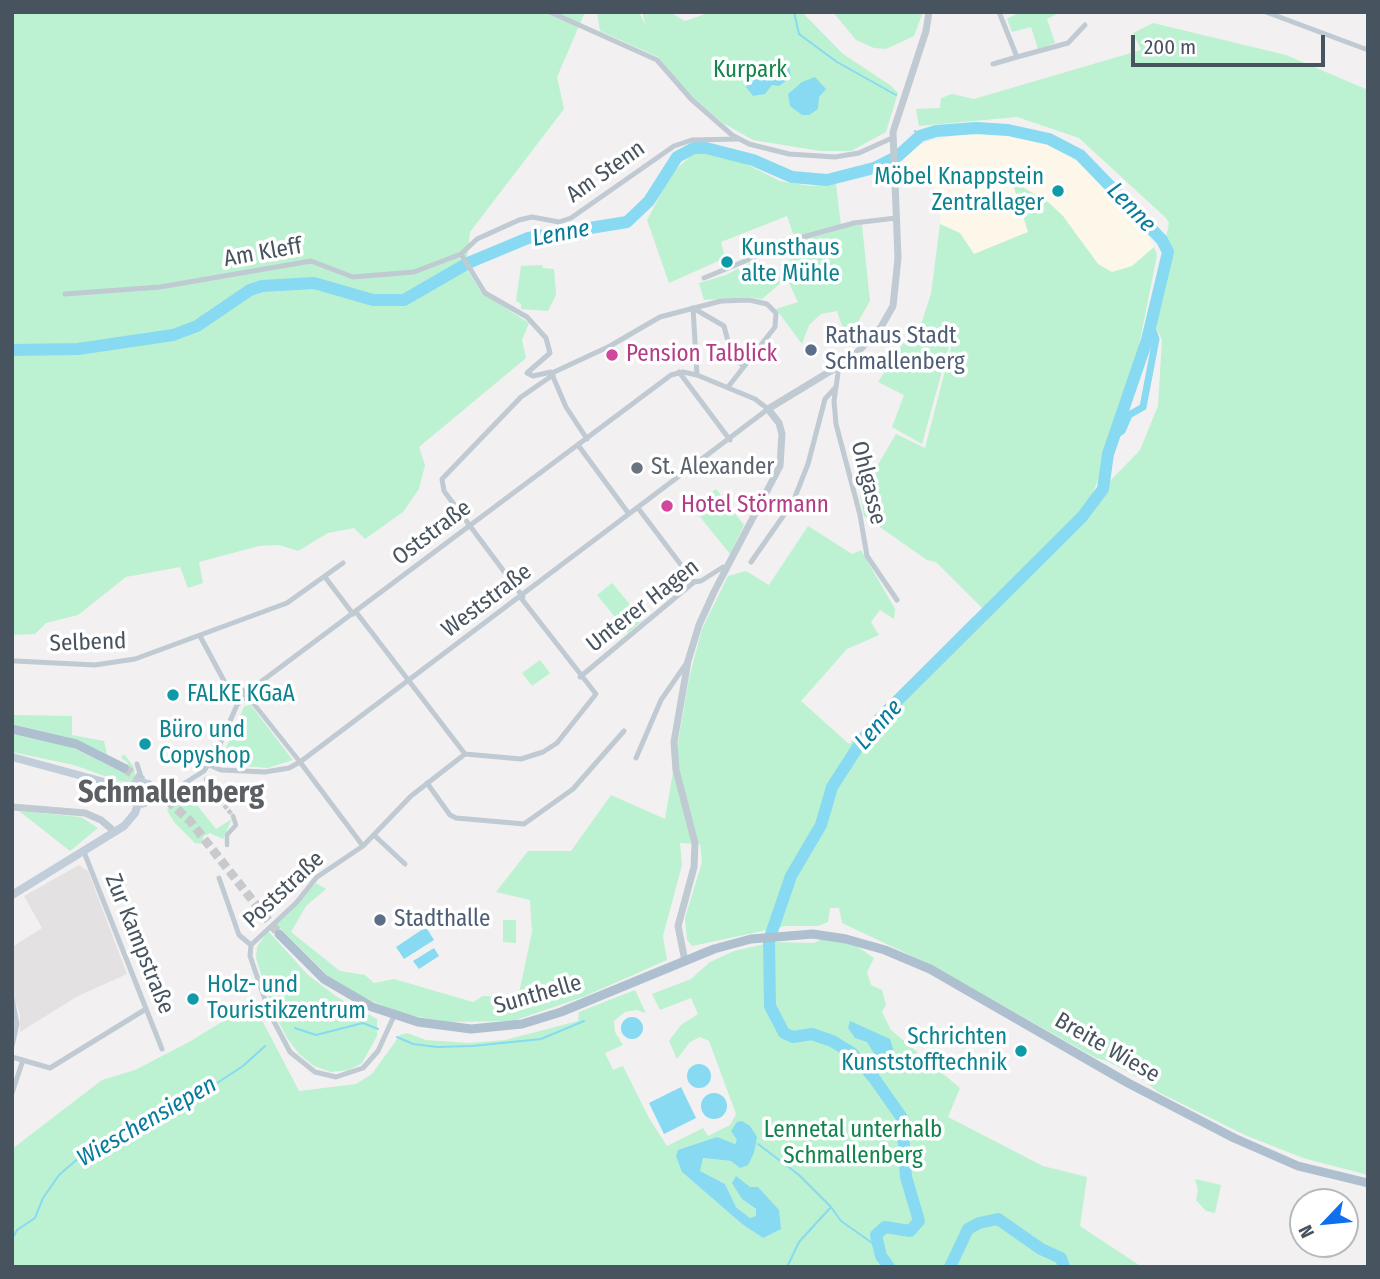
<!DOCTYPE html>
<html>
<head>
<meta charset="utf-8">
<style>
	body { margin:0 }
	#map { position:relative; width:1380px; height:1279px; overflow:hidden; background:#f2f0f0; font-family:"Fira Sans Condensed",sans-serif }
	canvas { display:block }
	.frame { position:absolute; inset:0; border:14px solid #47535f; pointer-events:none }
	.north { position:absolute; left:1289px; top:1188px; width:70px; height:70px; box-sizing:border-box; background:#fff; border:2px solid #b5babf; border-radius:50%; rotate:244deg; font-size:19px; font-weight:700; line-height:28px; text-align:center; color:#47535f }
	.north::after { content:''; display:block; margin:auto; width:24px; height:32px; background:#0f6fed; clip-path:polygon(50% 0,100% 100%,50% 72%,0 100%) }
	.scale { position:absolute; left:1131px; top:35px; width:194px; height:32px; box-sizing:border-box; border:4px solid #47535f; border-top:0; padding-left:9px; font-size:21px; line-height:24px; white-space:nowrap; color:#47535f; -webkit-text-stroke:5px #fff; paint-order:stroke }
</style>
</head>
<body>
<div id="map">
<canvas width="1380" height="1279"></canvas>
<div class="frame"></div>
<div class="north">N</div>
<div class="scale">200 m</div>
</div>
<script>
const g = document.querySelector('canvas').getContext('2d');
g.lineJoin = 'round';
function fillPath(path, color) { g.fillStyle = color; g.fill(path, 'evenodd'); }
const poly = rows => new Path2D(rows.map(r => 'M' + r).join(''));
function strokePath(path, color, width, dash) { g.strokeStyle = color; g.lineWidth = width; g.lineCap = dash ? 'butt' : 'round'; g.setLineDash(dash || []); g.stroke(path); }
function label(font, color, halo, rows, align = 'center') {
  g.font = font + ' "Fira Sans Condensed",sans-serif'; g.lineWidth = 7; g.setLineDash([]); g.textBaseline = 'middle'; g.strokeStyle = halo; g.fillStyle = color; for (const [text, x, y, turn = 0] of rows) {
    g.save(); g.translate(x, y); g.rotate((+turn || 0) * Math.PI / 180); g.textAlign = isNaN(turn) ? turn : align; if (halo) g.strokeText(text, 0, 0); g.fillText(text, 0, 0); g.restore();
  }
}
const commercial = poly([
	[988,128,1019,134,1056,147,1081,164,1142,225,1154,247,1132,266,1112,272,1098,264,1063,216,1047,201,1012,183,1028,232,974,254,960,233,940,224,941,212,935,209,934,185,902,188,901,154,927,142]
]);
const education = poly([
	[79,865,88,871,127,974,78,996,20,1032,20,1015,12,991,12,947,42,928,24,896]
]);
const green = poly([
	[12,12,585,12,557,77,564,109,470,232,466,268,482,293,529,323,522,340,526,358,419,447,425,465,419,489,403,512,365,539,354,528,328,533,298,551,279,545,259,546,199,562,203,583,188,588,180,567,126,577,78,615,46,623,35,634,12,635],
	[597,12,639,12,646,26,642,12,670,12,685,21,711,12,802,12,843,54,890,85,898,93,886,132,851,151,820,151,753,140,723,123,689,94,658,57,600,31],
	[833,12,923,12,914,36,886,49,874,48,856,40],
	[1020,12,1061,12,1047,19,1055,43,1038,49,1031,27,1012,32,1007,19],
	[1153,23,1286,55,1368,90,1368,1175,1303,1158,1245,1135,1158,1092,1145,1081,1107,1061,1096,1058,929,964,842,923,839,908,830,908,828,922,818,926,786,926,692,946,687,940,685,918,702,862,700,844,680,843,682,865,663,936,667,960,583,997,513,1021,449,1022,401,1014,338,986,276,924,316,883,326,889,306,906,291,932,340,971,365,975,374,983,394,979,473,1002,483,996,506,997,515,1003,515,1012,532,932,530,900,496,892,528,851,571,851,611,795,665,819,689,678,702,629,728,576,746,571,769,585,808,526,852,554,861,550,895,609,894,619,880,610,871,622,879,635,847,649,801,701,849,744,984,610,936,562,927,560,864,516,860,495,896,434,925,448,953,340,919,330,931,294,940,224,960,233,974,254,1028,232,1012,181,1047,201,1063,216,1098,264,1112,272,1132,266,1154,247,1157,255,1127,406,1089,503,1140,450,1158,406,1162,340,1150,313,1169,223,1166,218,1079,138,1017,117,919,126,916,109,940,108,941,98,952,94,974,99,1141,50,1133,33],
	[694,153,726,154,780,181,810,186,836,184,841,226,862,225,870,301,847,341,837,311,821,314,809,325,802,344,776,309,798,302,780,264,795,258,798,248,787,216,721,242,725,258,669,283,647,220,672,173],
	[751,262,771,268,783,281,762,299,749,297,704,300,699,283,726,275],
	[542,265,543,268,554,269,556,295,548,311,521,309,521,304,516,301,521,266],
	[911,331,950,342,922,444,892,427,904,395,878,382],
	[716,489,744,525,730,554,692,507],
	[612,583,643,620,628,633,597,595],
	[540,660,550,673,532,686,522,673],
	[250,704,292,759,293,760,268,768,222,764,221,759,244,707],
	[12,715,72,716,72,735,104,741,107,754,70,738,12,724],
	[12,734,71,747,122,772,128,763,121,758,124,754,134,767,136,778,128,782,118,781,74,765,12,752],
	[185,796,189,805,197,805,216,829,232,819,223,839,210,833,204,836,201,844,195,843,174,822,167,810,175,799],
	[19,811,81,817,98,828,70,851],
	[503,920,516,920,516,943,503,942],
	[268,931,308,975,337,997,377,1019,377,1036,362,1063,349,1070,331,1072,314,1066,299,1054,287,1038,272,1009,256,958,257,947],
	[822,939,855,945,874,958,867,972,871,985,882,990,886,1005,882,1012,891,1030,960,1088,948,1117,1043,1166,1087,1177,1080,1226,1142,1267,12,1267,12,1149,102,1080,135,1070,189,1042,253,1003,299,1091,356,1084,372,1074,400,1035,407,1033,426,1040,469,1043,505,1040,578,1021,579,1012,635,990,646,1013,636,1010,625,1012,614,1021,615,1032,623,1045,605,1053,613,1070,623,1066,649,1118,667,1146,703,1128,708,1136,730,1125,736,1114,709,1041,700,1037,690,1042,677,1059,669,1041,681,1025,698,1014,691,998,660,1010,652,994,691,979,710,962,734,951,773,942,814,943],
	[716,1137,734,1144,737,1141,731,1161,702,1158,699,1171,725,1184,736,1207,750,1218,757,1216,756,1209,742,1199,779,1210,763,1238,742,1224,682,1172],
	[1195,1179,1221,1185,1215,1213,1206,1211,1196,1200,1198,1190]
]);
const water = poly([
	[774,60,788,61,791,77,779,86,772,85,765,94,753,96,746,87,751,77,759,65],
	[815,77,826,89,819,97,818,109,809,115,802,115,790,106,788,94,802,82],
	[426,927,434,940,404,959,396,947],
	[434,948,439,956,419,969,413,961],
	'621 1028a11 11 0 1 1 22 0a11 11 0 1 1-22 0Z',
	[850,1021,890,1039,894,1052,886,1060,878,1060,867,1042,855,1038,848,1028],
	'687 1076a12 12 0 1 1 24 0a12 12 0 1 1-24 0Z',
	[681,1087,696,1118,664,1134,649,1103],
	'701 1106a13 13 0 1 1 26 0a13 13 0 1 1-26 0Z',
	[742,1121,750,1126,757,1137,754,1153,748,1165,740,1168,731,1161,703,1158,700,1171,725,1184,736,1207,750,1218,756,1216,756,1209,742,1199,732,1183,736,1176,750,1187,758,1187,779,1210,781,1229,763,1238,742,1224,682,1172,676,1156,678,1150,717,1137,735,1144,737,1140,731,1131,737,1122]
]);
const stream = poly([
	[794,12,799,34,837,62,896,95],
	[915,131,920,136],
	[295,1028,316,1035,363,1023,378,1029],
	[397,1037,413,1044,437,1047,473,1046,541,1039,584,1021],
	[758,1144,799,1175,831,1207],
	[12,1239,17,1230,35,1218,43,1198,59,1175,81,1156,108,1139,185,1104,243,1066,265,1046],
	[787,1267,799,1242,831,1207,841,1221,878,1247]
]);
const canal = poly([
	[1115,436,1122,431,1129,415,1143,407,1156,339,1151,324]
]);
const river = poly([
	[12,350,78,349,173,335,197,326,250,290,262,286,314,283,373,300,404,300,468,263,528,238,627,222,649,201,677,157,694,148,706,148,753,160,792,177,827,180,874,168,898,156,920,136,936,131,976,128,1008,130,1049,139,1080,155,1162,240,1168,252,1164,269,1147,340,1108,454,1103,489,1082,517,881,717,863,739,832,787,821,825,791,876,769,940,770,1006,784,1033,793,1037,812,1034,832,1041,852,1053,874,1078,902,1118,906,1177,919,1221,910,1231,885,1227,876,1235,881,1256,889,1267],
	[950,1267,968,1229,979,1223,998,1219,1041,1249,1061,1258,1064,1267]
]);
const pedestrianTunnel = poly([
	[216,795,233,816]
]);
const primaryTunnel = poly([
	[124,768,155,789,190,821,279,934]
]);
const pedestrian = poly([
	[242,689,300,762],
	[206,779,216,795],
	[227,845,227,835,236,825,233,816]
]);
const minor = poly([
	[550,12,657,60,691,99,732,135,749,144,789,154,835,157,859,153,892,138],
	[1266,12,1368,50],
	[1017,57,1068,43,1085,25],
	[993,64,1017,57,999,12],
	[461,254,485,293,527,317,546,338,550,353,527,373,533,376,551,372,566,407,587,439],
	[704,278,803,237,854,223,896,218],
	[65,294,160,287,311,261,353,277,414,272,461,254,477,239,519,220,532,217,559,222,571,218,674,146,692,140,738,139],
	[693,308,724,326,731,353,743,366],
	[693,308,697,375],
	[839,366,834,401,836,424,860,515,867,556,897,600],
	[679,372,730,440],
	[552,373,610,346,660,317,721,301,749,300,767,304,776,313,775,327,728,387],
	[578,445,629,514],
	[638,508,694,582],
	[751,562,793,502,808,464,825,399,836,387],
	[325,577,353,614],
	[523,597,444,491,442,479,521,397,553,375],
	[356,612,465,754,521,759,543,752,557,743,596,694,521,598],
	[200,636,237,705],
	[15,661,95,665,135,659,287,603,343,563],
	[580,677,694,582,701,581,723,567,727,569],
	[636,758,661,700,688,661],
	[300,762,363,846],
	[137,764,143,783],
	[427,783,450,815,456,818,524,824,573,789,624,731],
	[150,793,177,788,204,771,217,751,237,705,254,687,671,375,683,372,697,375,755,399,768,409,300,762,289,768,265,772,221,770,209,765],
	[374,835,405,864],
	[84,852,162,1049],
	[219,878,239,935,251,945],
	[12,998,17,1024,12,1046],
	[394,1016,378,1051,363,1068,336,1077,315,1072,290,1052,270,1014,250,956,251,945,296,903,317,877,363,846,411,796,465,754],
	[12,1057,50,1068,146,1009],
	[12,1093,23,1060]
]);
const tertiary = poly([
	[12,807,85,813,101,820,115,832],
	[685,961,678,926,694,867,695,843,676,770,674,742,688,661,699,625,714,592,780,466,782,434,779,423,768,409,852,358,881,327,893,306,898,258,893,132,926,31,929,12]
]);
const secondary = poly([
	[12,757,130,789],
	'129 793a11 11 0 1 1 22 0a11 11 0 1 1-22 0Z',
	[12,895,124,826,135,813,138,804]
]);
const primary = poly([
	[12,729,76,744,124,768],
	[279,934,324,979,372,1007,418,1022,471,1029,522,1024,561,1012,714,949,751,939,813,934,846,939,885,950,930,969,1128,1083,1234,1138,1298,1166,1368,1183]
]);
const markers = [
	[1058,191,7,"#0f9aa8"],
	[727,262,7,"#0f9aa8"],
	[811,350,7,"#5c6f8a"],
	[612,355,7,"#d1479c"],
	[637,468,7,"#6b7280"],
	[667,506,7,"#d1479c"],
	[173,695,7,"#0f9aa8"],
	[145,744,7,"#0f9aa8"],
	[380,920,7,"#5c6f8a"],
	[193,999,7,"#0f9aa8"],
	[1021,1051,7,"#0f9aa8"]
];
const parkNames = [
	["Kurpark",750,71],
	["Lennetal unterhalb",853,1131],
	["Schmallenberg",853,1157]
];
const streetNames = [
	["Am Stenn",606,172,-35],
	["Am Kleff",263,253,-10],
	["Ohlgasse",868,483,76],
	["Oststraße",432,533,-37],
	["Weststraße",487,601,-37],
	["Unterer Hagen",643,606,-38],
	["Selbend",88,643,-2],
	["Poststraße",284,890,-43],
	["Zur Kampstraße",139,944,68],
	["Sunthelle",538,995,-16],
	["Breite Wiese",1107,1048,30]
];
const cultureNames = [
	["Möbel Knappstein",1044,178,"right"],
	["Zentrallager",1044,204,"right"],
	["Kunsthaus",741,249],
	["alte Mühle",741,275],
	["FALKE KGaA",187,695],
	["Büro und",159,731],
	["Copyshop",159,757],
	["Holz- und",207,986],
	["Touristikzentrum",207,1012],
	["Schrichten",1007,1038,"right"],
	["Kunststofftechnik",1007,1064,"right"]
];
const serviceNames = [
	["Rathaus Stadt",825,337],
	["Schmallenberg",825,363],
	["Stadthalle",394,920]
];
const hotelNames = [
	["Pension Talblick",626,355],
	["Hotel Störmann",681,506]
];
const worshipNames = [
	["St. Alexander",651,468]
];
const waterNames = [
	["Lenne",1131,208,46],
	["Lenne",561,234,-11],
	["Lenne",879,725,-48],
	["Wieschensiepen",147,1122,-30]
];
const districtNames = [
	["Schmallenberg",171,794]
];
fillPath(commercial, '#fdf7e9');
fillPath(education, '#e3e1e2');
fillPath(green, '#bcf2d1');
fillPath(water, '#87daf1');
strokePath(stream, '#87daf1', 2);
strokePath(canal, '#87daf1', 7);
strokePath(river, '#87daf1', 12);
strokePath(pedestrianTunnel, '#c7c9cc', 4.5, [4.5, 2]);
strokePath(primaryTunnel, '#c7c9cc', 9, [9, 4.5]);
strokePath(pedestrian, '#c0cad2', 4.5);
strokePath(minor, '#c0cad2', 5);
strokePath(tertiary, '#c0cad2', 7);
strokePath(secondary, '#c2cdda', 8);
strokePath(primary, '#aebfd0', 9);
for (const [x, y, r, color] of markers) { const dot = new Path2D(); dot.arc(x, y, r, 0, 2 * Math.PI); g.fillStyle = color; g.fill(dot); strokePath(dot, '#fff', 2.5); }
label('23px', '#12854c', '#fff', parkNames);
label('23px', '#47535f', '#fff', streetNames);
label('23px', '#0d838f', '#fff', cultureNames, 'left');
label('23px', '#4e5e75', '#fff', serviceNames, 'left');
label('23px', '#b23c85', '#fff', hotelNames, 'left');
label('23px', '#5b616d', '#fff', worshipNames, 'left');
label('italic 24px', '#067b9c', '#fff', waterNames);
label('bold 30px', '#5c6065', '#fff', districtNames);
</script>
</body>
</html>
